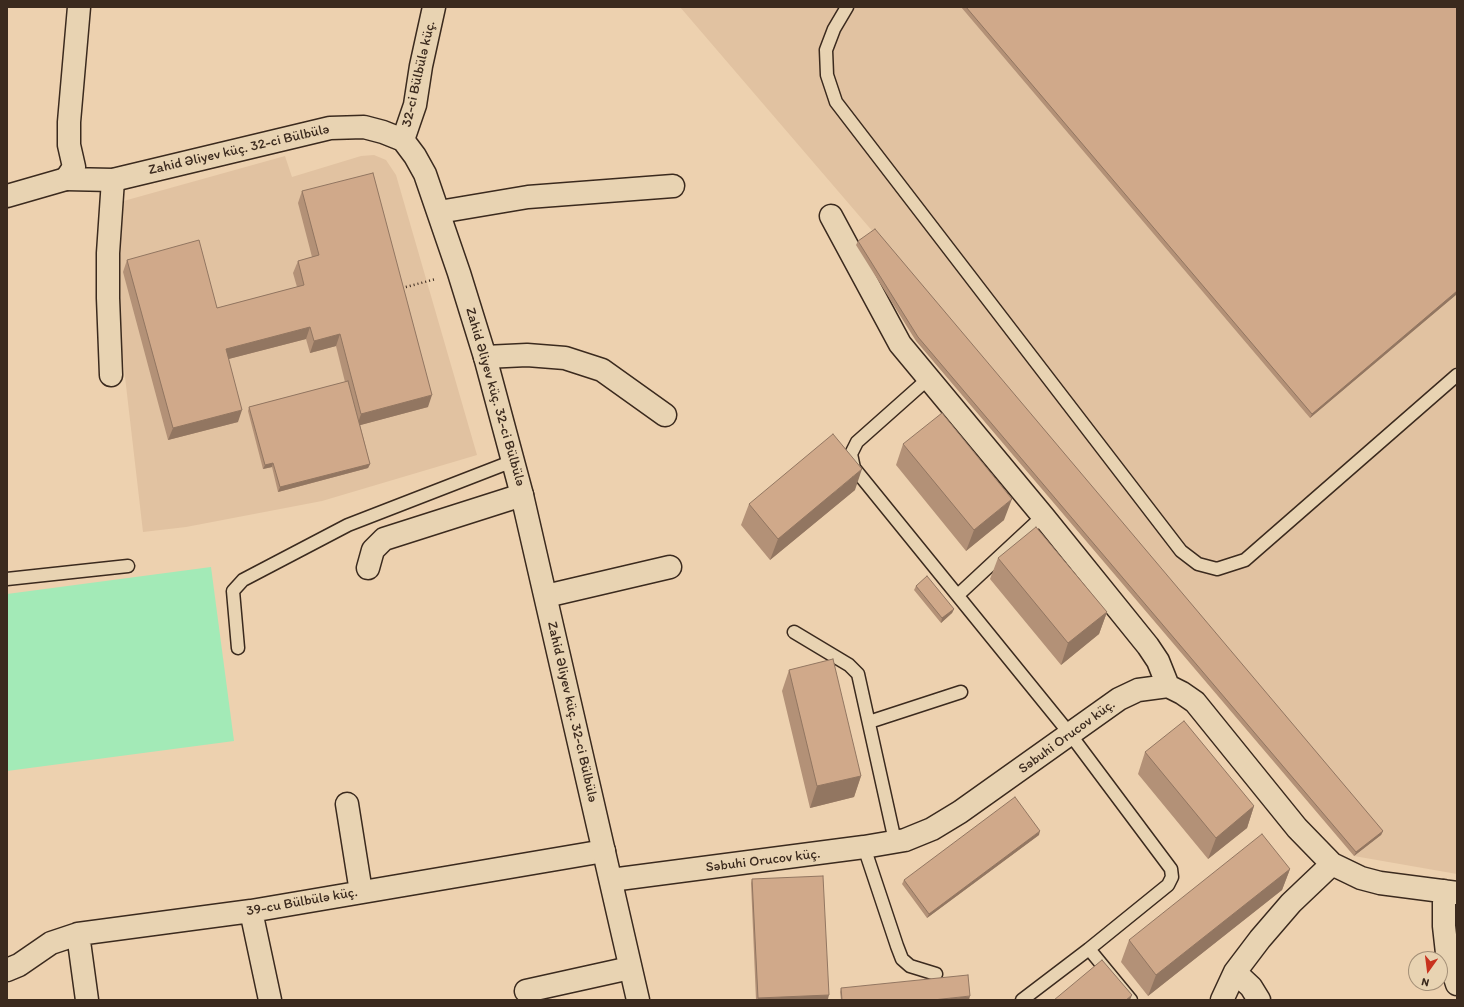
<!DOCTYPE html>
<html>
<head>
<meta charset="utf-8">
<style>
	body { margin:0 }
	#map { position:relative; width:1464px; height:1007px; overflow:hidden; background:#edd1af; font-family:Itim,sans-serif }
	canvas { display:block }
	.frame { position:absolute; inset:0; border:8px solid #3b2a1e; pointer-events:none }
	.north { position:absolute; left:1408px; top:951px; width:40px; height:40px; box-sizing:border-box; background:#e8d3b2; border:1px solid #a38f77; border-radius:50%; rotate:194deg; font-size:11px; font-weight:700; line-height:16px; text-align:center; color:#3b2a1e }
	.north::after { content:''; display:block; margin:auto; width:14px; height:18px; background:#c8321e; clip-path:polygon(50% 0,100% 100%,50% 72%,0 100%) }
</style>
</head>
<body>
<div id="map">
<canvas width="1464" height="1007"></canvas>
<div class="frame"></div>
<div class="north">N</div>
</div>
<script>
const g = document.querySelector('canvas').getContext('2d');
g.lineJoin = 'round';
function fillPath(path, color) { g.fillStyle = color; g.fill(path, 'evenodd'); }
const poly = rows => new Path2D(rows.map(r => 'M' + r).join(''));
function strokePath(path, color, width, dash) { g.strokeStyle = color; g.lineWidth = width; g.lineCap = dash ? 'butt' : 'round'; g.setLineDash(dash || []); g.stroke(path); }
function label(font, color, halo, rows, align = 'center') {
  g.font = font + ' Itim,sans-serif'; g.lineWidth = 3; g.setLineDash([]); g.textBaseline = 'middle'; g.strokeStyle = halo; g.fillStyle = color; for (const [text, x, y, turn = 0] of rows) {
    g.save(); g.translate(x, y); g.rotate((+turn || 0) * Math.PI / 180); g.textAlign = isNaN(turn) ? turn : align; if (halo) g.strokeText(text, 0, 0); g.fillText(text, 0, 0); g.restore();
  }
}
const built = poly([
	[680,7,1457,7,1457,874,1354,856,1381,835,874,233],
	[374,155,386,160,396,175,477,455,322,501,186,527,143,532,114,282,120,202,285,156,292,177,361,156]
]);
const green = poly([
	[211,567,234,741,7,771,7,594]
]);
const path = poly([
	[402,288,436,279]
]);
const service = poly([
	[847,7,834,29,826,50,827,75,836,102,1181,551,1198,564,1217,569,1245,560,1457,375],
	[929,378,857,442,851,454,854,468,1070,734,1171,869,1172,877,1168,885,1089,949,1022,1000],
	[7,579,128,566],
	[958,595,1043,516],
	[794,632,849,665,858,674,895,841],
	[238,648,233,591,243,580,348,525,513,461],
	[869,722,961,692],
	[864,847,897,946,902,959,910,966,936,974],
	[1089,949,1131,1000]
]);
const minor = poly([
	[403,140,415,105,421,66,434,7],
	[7,196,66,179],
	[439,212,528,197,673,186],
	[831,216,900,344,1043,516,1148,646,1158,661,1168,686],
	[485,357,527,355,565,358,602,370,665,415],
	[111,375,108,298,108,253,113,180],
	[368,568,373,550,384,539,522,495],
	[546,596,670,567],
	[347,804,361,892],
	[611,880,864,847,905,840,932,829,960,812,1119,699,1138,690,1168,686,1182,693,1195,702,1297,828,1332,864,1361,878,1380,883,1457,893],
	[1444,891,1444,926,1447,953,1457,984],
	[251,911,270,1000],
	[78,934,87,1000],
	[7,970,19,965,51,943,78,934,251,911,604,851],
	[1235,972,1251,987,1259,1000],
	[526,991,630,968],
	[1222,1000,1235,972,1260,939,1291,903,1332,864]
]);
const tertiary = poly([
	[66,179,113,180,330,128,364,127,383,132,403,140,415,156,425,174,459,273,485,357,522,495,638,1000],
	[66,179,74,167,69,145,69,122,79,7]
]);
const wall = poly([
	[961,7,1457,7,1457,294,1310,418],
	[302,191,428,407,360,425,370,464,368,468,278,492,272,467,263,469,248,411,249,407,345,382,336,346,310,353,306,339,228,359,238,422,168,440,123,272,127,260,217,308,297,287,293,273,298,261,312,257,298,203],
	[858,241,1383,831,1381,835,1354,856,916,341,856,245],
	[903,444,1004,520,966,551,896,465],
	[855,490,770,560,741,525,749,504],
	[998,558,1107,612,1099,634,1061,665,990,579],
	[916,586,954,609,952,613,941,623,914,590],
	[789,670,861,776,854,797,810,808,782,691],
	[1145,752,1254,806,1247,828,1208,859,1138,774],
	[1039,835,927,918,902,884,904,880],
	[1290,869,1282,890,1148,996,1121,962,1129,940],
	[752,879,828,999,756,1000,751,883],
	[841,988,969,1000,841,1000,840,992]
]);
const shadedWall = poly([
	[1457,291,1457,294,1310,418,1312,414],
	[310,327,306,339,221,361,226,349],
	[340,334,336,346,310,353,314,341],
	[432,395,428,407,357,426,361,414],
	[242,410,238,422,168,440,173,428],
	[273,463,272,467,263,469,265,465],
	[370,464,368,468,278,492,280,487],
	[862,469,855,490,770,560,778,539],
	[1012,499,1004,520,966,551,974,530],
	[954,609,952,613,941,623,942,618],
	[1107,612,1099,634,1061,665,1068,643],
	[861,776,854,797,810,808,817,786],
	[1254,806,1247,828,1208,859,1216,838],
	[1040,831,1039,835,927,918,929,914],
	[1383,831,1381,835,1354,856,1356,852],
	[1290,869,1282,890,1148,996,1156,975],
	[829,995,828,999,757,1000,758,998],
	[1132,995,1130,1000,1126,1000],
	[970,996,969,1000,933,1000]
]);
const building = poly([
	[966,7,1457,7,1457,291,1312,414,966,7],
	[373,173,432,395,361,414,340,334,314,341,310,327,226,349,242,410,173,428,127,260,199,240,217,308,304,285,298,261,319,255,302,191,373,173],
	[875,229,1383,831,1356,852,918,337,858,241,875,229],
	[348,381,370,464,280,487,273,463,265,465,249,407,348,381],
	[942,413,1012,499,974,530,903,444,942,413],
	[833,434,862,469,778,539,749,504,833,434],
	[1036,527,1107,612,1068,643,998,558,1036,527],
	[927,576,954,609,942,618,916,586,927,576],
	[833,659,861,776,817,786,789,670,833,659],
	[1184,721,1254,806,1216,838,1145,752,1184,721],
	[1015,797,1040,831,929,914,904,880,1015,797],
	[1262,834,1290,869,1156,975,1129,940,1262,834],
	[823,876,829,995,758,998,752,879,823,876],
	[1102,960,1132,995,1126,1000,1054,1000,1102,960],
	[968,975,970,996,933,1000,842,1000,841,988,968,975]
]);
const streetNames = [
	["32-ci Bülbülə küç.",419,74,-77],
	["Zahid Əliyev küç. 32-ci Bülbülə",239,150,-13],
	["Zahid Əliyev küç. 32-ci Bülbülə",495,397,74],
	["Zahid Əliyev küç. 32-ci Bülbülə",572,712,77],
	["Səbuhi Orucov küç.",1067,737,-36],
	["Səbuhi Orucov küç.",763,861,-7],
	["39-cu Bülbülə küç.",302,902,-10]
];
fillPath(built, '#e1c2a1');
fillPath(green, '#a3eab7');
strokePath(service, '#3b2a1e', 15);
strokePath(minor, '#3b2a1e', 25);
strokePath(tertiary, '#3b2a1e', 25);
strokePath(path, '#3b2a1e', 2.5, [1, 3]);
strokePath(service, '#e8d3b2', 12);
strokePath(minor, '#e8d3b2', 22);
strokePath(tertiary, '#e8d3b2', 22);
fillPath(wall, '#b39177');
fillPath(shadedWall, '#927661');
fillPath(building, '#d0a98a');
strokePath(building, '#927661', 1);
label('14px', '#3b2a1e', '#e8d3b2', streetNames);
</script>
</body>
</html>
